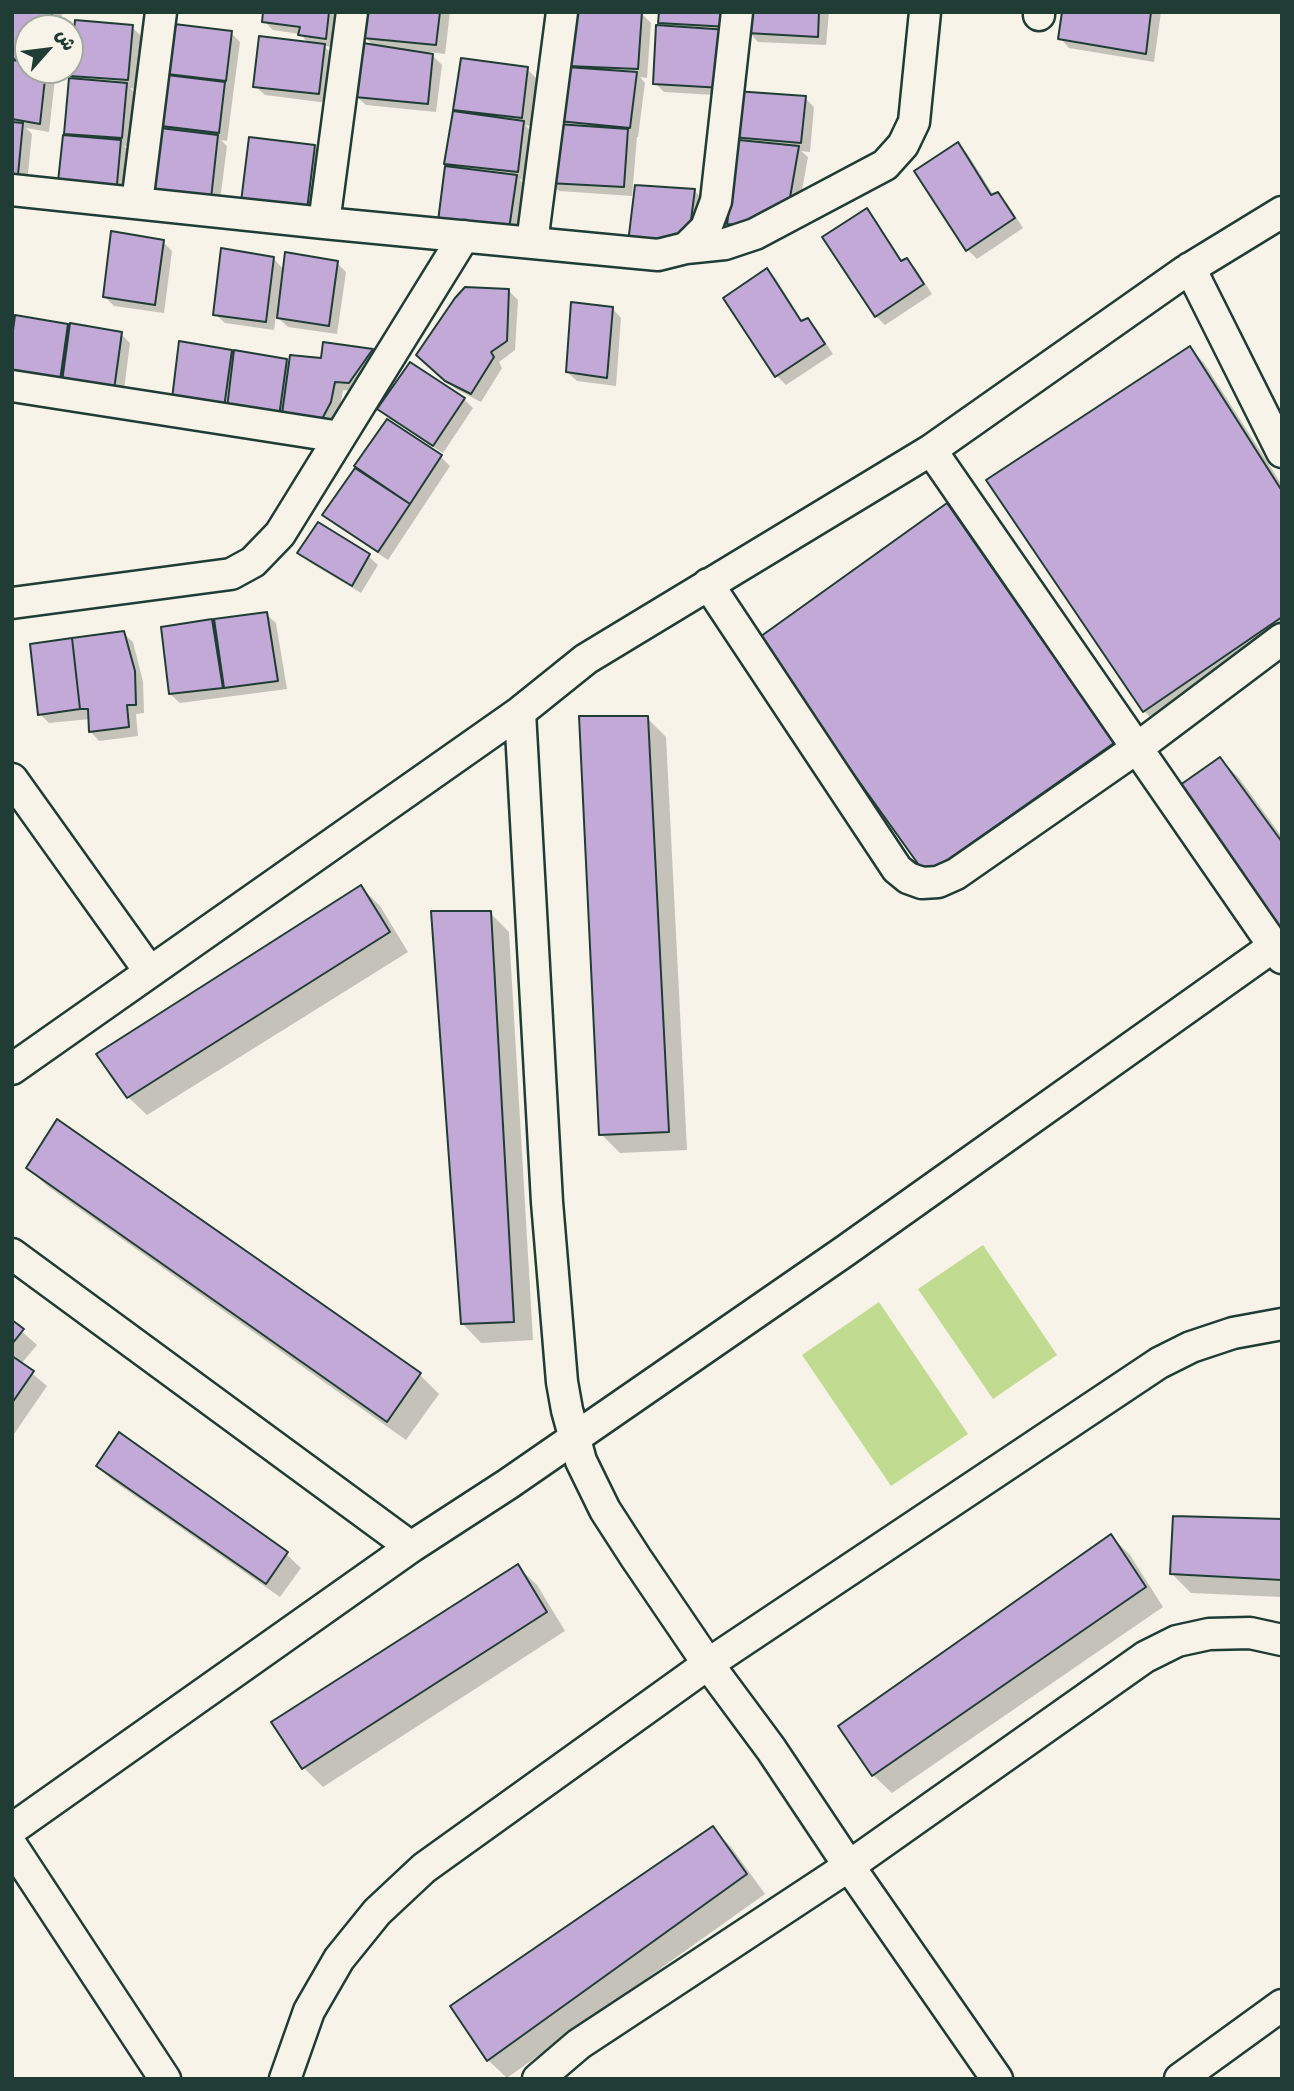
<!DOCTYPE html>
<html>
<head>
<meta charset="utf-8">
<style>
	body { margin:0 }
	#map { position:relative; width:1294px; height:2091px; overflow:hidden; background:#f7f3e8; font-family:Pangolin,"Playpen Sans Arabic",sans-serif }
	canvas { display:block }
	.frame { position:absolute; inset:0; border:14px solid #1f3d34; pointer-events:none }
	.north { position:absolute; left:14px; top:14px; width:70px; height:70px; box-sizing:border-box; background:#f7f3e8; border:2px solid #a1aaa0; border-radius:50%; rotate:62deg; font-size:19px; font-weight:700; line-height:28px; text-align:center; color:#1f3d34 }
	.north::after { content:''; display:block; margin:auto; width:24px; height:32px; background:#1f3d34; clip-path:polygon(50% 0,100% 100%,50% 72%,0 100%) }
</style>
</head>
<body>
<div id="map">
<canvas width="1294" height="2091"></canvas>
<div class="frame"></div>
<div class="north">ش</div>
</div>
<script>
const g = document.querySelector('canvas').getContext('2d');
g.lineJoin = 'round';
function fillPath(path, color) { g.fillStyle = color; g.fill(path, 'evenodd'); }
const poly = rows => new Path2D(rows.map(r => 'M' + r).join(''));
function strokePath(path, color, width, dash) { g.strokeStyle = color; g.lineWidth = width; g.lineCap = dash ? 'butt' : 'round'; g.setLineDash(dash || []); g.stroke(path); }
const green = poly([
	[983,1245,1057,1355,993,1399,918,1289],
	[879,1302,968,1434,891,1486,802,1355]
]);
const shadow = poly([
	[12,12,64,12,64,14,62,14,60,28,28,28,28,70,56,70,49,132,26,128,32,134,26,193,12,192],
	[265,12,339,12,335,47,324,46,333,55,328,103,265,95,255,86,309,44,300,34,273,30,264,21],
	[369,12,450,12,445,54,429,52,442,65,436,112,366,105,356,96,374,47,365,37],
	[739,12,732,96,664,92,655,83,665,27,660,22],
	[750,12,829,12,826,45,758,42,749,32],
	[1064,12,1161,12,1154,62,1069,48,1060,38],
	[642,14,651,23,647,78,640,77,645,83,638,137,637,137,632,196,559,191,550,182,566,126,560,121,575,70,570,65],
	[168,25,231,33,240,42,227,141,221,140,227,146,218,216,160,129],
	[132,27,141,36,137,89,130,88,136,94,131,147,124,146,129,151,124,204,66,133,78,81,72,75],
	[463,60,527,69,536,78,531,126,525,125,532,132,526,180,519,179,526,186,517,245,446,164],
	[805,98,814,107,810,152,801,151,808,157,797,218,738,232,729,223,740,143,734,137],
	[957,144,967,153,994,196,998,194,1007,203,1023,228,977,259,968,250,916,172],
	[314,146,323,156,315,227,251,219],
	[694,190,703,200,697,245,668,262],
	[866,210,875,219,903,262,907,260,916,269,932,294,885,325,876,316],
	[163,242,172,251,164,313,114,306,105,297],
	[274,259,284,270,337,263,346,272,337,334,288,327,276,316,274,330,225,323,215,314],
	[767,270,776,279,803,322,808,320,817,329,833,354,786,385,777,376,725,298],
	[509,291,518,300,515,350,499,362,502,368,481,402,456,389,428,364],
	[612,308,621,318,616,386,577,381,567,372],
	[67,325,71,329,121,334,130,343,122,405,12,383],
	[325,344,373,351,381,359,358,392,343,390,339,412,330,429,182,416,231,352,235,356,286,360,290,364,323,360],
	[1190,349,1204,363,1282,485,1282,640,1158,725,1144,711],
	[464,399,473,408,443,453,388,418,379,409],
	[387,422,441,457,450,466,388,560,334,524,325,515],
	[947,505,961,519,1127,758,941,888,759,640],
	[300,553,368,556,378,565,361,593,309,562],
	[266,614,276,623,287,689,180,703,170,694,211,621,217,626],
	[123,633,133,642,143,682,144,713,136,714,138,736,99,741,90,731,90,719,49,723,40,714],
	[647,718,666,737,687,1150,620,1153,601,1134],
	[1220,759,1239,778,1282,837,1282,939],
	[361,887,380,906,408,952,147,1115,128,1097],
	[490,913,509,932,533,1340,481,1343,463,1324],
	[57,1122,420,1375,439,1394,406,1440,47,1186,28,1168],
	[12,1323,37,1345,21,1364,47,1386,12,1437],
	[98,1466,286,1554,301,1568,280,1597,112,1480],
	[1282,1521,1282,1597,1191,1593,1172,1574],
	[1111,1536,1130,1555,1163,1607,892,1793,873,1775],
	[518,1567,537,1585,565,1631,323,1787,304,1768,273,1723],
	[713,1829,731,1847,765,1894,507,2078,488,2060]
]);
const building = poly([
	[12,12,52,12,50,28,28,28,28,61,12,59,12,12],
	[263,12,329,12,326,39,298,35,300,27,262,22,263,12],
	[367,12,440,12,436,45,363,38,367,12],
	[571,12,642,12,638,69,568,66,571,12],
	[659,12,730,12,729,27,658,23,659,12],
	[749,12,819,12,818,37,747,33,749,12],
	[1062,12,1151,12,1146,54,1058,39,1062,12],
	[75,20,133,25,128,80,70,76,75,20],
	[166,23,232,31,226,81,159,73,166,23],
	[656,25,728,30,723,88,653,84,656,25],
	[259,36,325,44,319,94,253,87,259,36],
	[363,43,433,54,428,104,355,97,363,43],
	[461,58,528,67,522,118,453,110,461,58],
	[12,60,28,62,28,70,46,70,40,124,12,119,12,60],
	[567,67,637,72,630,128,558,121,567,67],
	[159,74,225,82,219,133,153,125,159,74],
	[69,78,127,83,122,138,64,134,69,78],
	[735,91,806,96,801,143,732,137,735,91],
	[453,111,524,121,518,172,444,164,453,111],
	[12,122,23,123,17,185,12,184,12,122],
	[557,124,628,129,624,187,548,183,557,124],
	[152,127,218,135,210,208,143,200,152,127],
	[63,135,121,140,116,195,57,191,63,135],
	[249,137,315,145,306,218,240,210,249,137],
	[739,140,799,146,788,209,758,227,727,224,739,140],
	[958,142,991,195,998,192,1015,218,966,251,914,171,958,142],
	[445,166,517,175,508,236,437,229,445,166],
	[635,185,695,189,689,236,627,251,635,185],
	[867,208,901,261,907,258,924,284,875,317,822,237,867,208],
	[111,231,164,240,155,305,103,297,111,231],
	[221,248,274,257,266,322,213,315,221,248],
	[285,252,338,261,329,326,277,318,285,252],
	[767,268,801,321,808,318,825,344,775,377,723,298,767,268],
	[465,287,509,289,507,341,491,352,494,357,471,394,445,381,416,355,455,298,465,287],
	[571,302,613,307,607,378,566,372,571,302],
	[15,315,68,324,59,388,12,381,12,338,15,315],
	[70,323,122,332,113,397,61,389,70,323],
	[179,341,232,350,223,415,171,407,179,341],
	[323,342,373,349,349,383,335,382,331,402,321,421,281,421,290,355,321,358,323,342],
	[1190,346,1282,491,1282,617,1143,712,986,480,1190,346],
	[234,350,287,359,278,424,226,416,234,350],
	[410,362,465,398,433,446,377,409,410,362],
	[387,419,442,455,410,504,354,466,387,419],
	[355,468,410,504,378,552,322,515,355,468],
	[947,503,1114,743,926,875,757,639,947,503],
	[318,522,370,554,352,586,297,553,318,522],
	[267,612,278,681,224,688,214,619,267,612],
	[212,619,223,688,169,694,161,627,212,619],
	[124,631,135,671,136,705,127,705,129,727,89,732,88,709,80,709,72,638,124,631],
	[72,638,80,709,38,715,30,644,72,638],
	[579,716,648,716,669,1132,599,1135,579,716],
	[1220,757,1282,842,1282,942,1173,790,1220,757],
	[361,885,390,932,127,1098,96,1054,361,885],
	[431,911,491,911,514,1322,461,1324,431,911],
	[57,1119,421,1373,387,1422,26,1168,57,1119],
	[12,1320,24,1329,12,1344,12,1320],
	[12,1356,34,1371,12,1403,12,1356],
	[119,1432,288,1552,266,1584,96,1466,119,1432],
	[1173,1516,1282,1519,1282,1580,1170,1574,1173,1516],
	[1111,1534,1146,1587,872,1776,838,1726,1111,1534],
	[518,1564,547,1612,302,1769,271,1722,518,1564],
	[713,1826,747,1874,487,2061,450,2006,713,1826]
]);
const street = poly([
	[1039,15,1039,12],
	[12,190,324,223,658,255,686,248,706,228,716,201,737,12],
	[137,203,161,12],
	[324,223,352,12],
	[532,243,562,12],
	[686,248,725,244,755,234,885,165,903,145,914,122,925,12],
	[1190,268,1282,452],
	[12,386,340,437],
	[931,450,1282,958],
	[708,584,897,869,908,878,922,883,938,882,956,874,1137,748,1282,639],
	[12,603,231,574,253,562,280,534,464,236],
	[520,712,547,1202,562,1382,567,1410,581,1461,605,1510,636,1558,708,1664,771,1749,849,1866,997,2079],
	[12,779,150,972],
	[12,1069,520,712,586,659,931,450,1184,272,1282,212],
	[12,1254,411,1547],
	[12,1829,411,1547,508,1484,845,1251,1274,946],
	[12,1846,165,2079],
	[285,2079,309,2011,339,1959,377,1912,424,1868,708,1664,1159,1363,1191,1347,1233,1333,1282,1324],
	[538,2079,579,2044,849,1866,1145,1657,1177,1641,1209,1634,1250,1633,1282,1640],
	[1180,2079,1282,2005]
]);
fillPath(green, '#c1db91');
fillPath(shadow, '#0003');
fillPath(building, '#c3a9d7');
strokePath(building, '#1f3d34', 2);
strokePath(street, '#1f3d34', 35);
strokePath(street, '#f7f3e8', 30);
</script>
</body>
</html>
